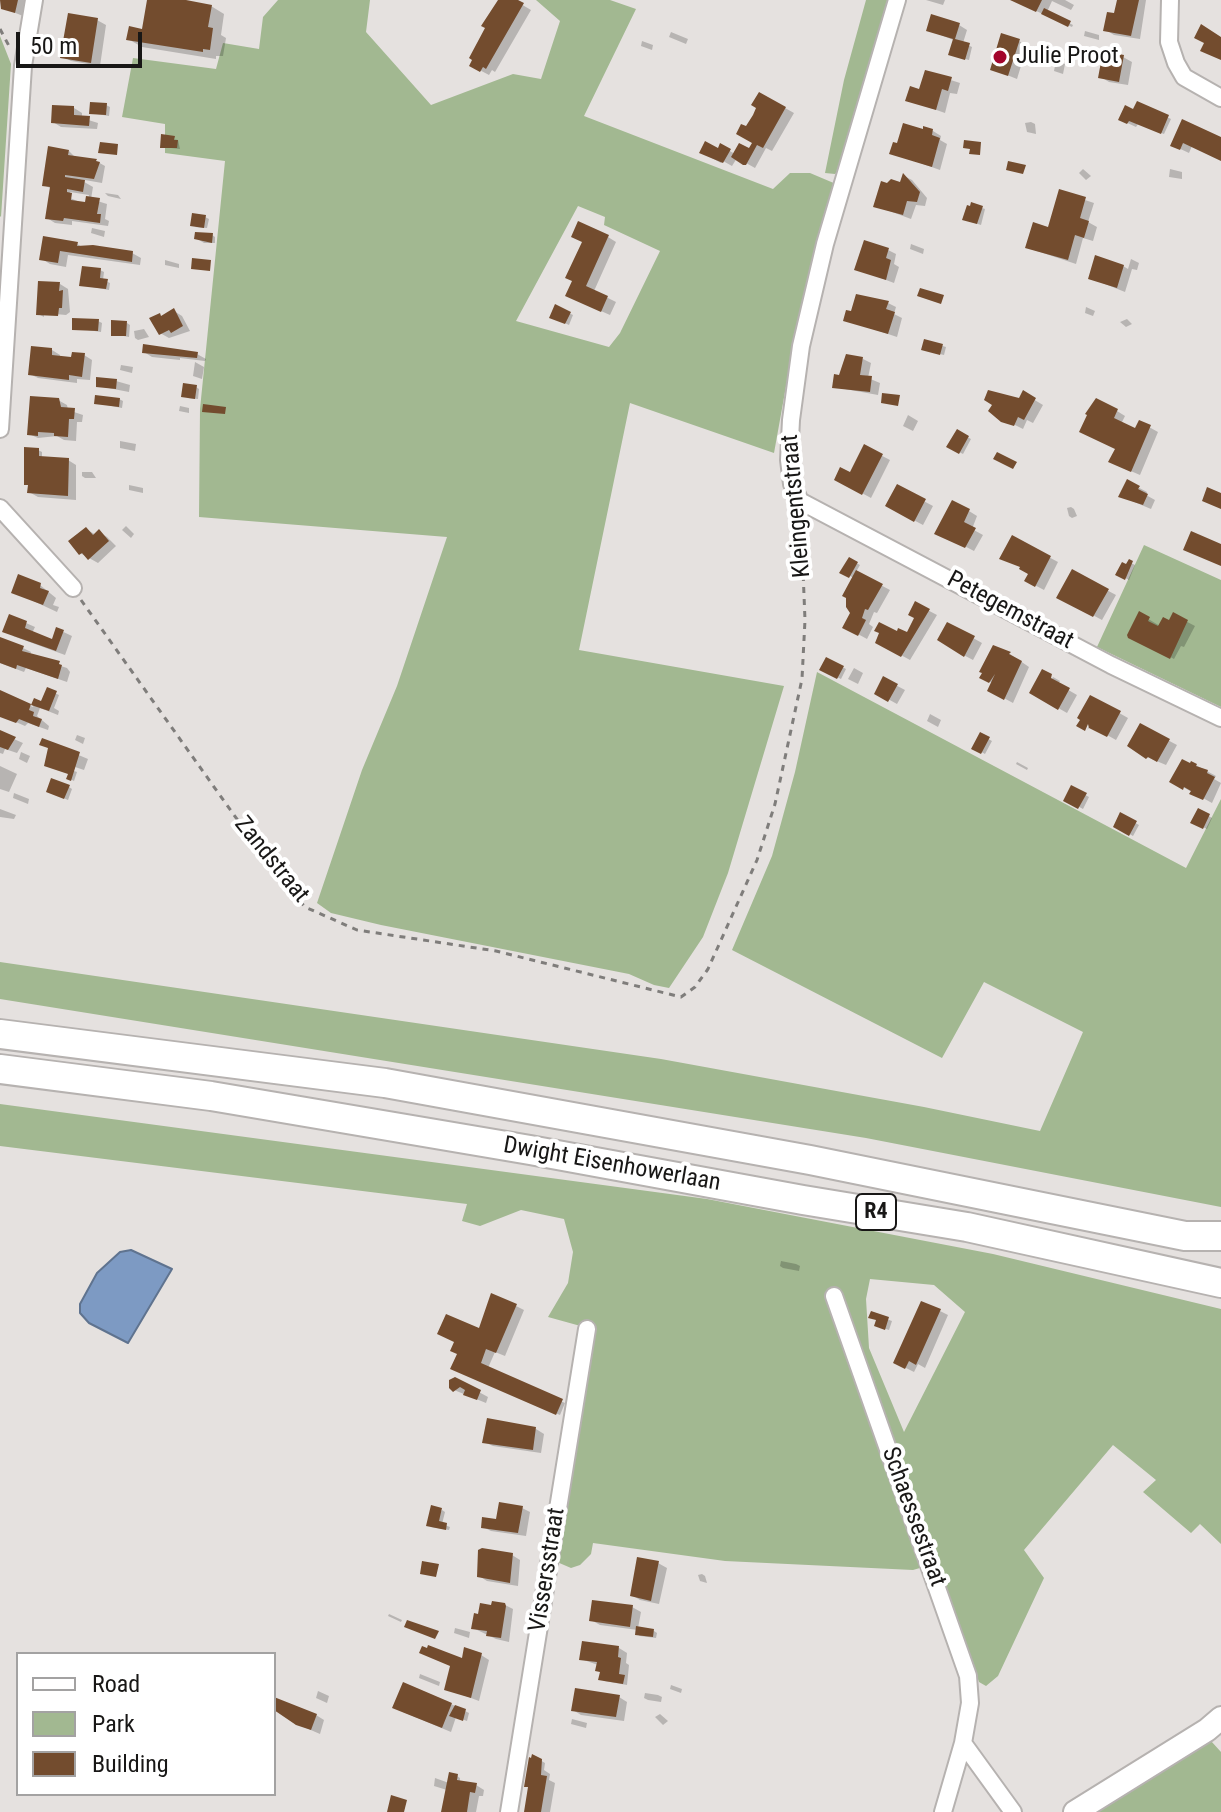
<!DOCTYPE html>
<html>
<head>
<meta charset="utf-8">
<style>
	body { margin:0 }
	#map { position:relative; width:1221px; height:1812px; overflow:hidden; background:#e5e1df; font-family:"Roboto Condensed",sans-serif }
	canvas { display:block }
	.legend { position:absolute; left:16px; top:1652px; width:260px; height:144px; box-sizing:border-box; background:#fff; border:2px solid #a3a2a2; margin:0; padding:10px 14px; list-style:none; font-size:24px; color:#181716 }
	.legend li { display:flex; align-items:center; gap:16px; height:40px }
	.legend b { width:40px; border:2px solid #a3a2a2 }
	.scale { position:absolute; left:16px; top:32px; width:126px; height:36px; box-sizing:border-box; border:4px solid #181716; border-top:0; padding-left:10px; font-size:24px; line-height:28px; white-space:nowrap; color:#181716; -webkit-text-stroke:6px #fff; paint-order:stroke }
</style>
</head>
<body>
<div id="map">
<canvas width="1221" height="1812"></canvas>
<ul class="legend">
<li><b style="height:10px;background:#fff"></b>Road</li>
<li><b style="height:22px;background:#a2b891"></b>Park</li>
<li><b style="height:22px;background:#734c2e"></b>Building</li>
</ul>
<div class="scale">50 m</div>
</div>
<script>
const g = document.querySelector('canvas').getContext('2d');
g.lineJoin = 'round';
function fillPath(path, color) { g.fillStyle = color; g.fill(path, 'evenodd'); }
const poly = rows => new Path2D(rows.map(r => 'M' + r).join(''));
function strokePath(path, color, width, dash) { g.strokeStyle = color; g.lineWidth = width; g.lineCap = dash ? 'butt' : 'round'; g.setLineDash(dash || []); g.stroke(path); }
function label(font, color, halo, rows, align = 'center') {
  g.font = font + ' "Roboto Condensed",sans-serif'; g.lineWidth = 8; g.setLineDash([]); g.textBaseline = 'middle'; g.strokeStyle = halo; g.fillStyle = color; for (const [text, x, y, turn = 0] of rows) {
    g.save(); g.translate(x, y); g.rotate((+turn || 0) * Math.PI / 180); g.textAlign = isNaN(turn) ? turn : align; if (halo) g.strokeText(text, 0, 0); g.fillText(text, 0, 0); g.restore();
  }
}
const green = poly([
	[278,0,370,0,366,32,431,105,513,74,541,79,560,21,536,0,610,0,636,9,584,116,773,189,790,173,810,173,836,184,794,342,774,453,630,403,579,650,784,686,728,873,703,937,669,988,654,985,629,974,381,925,331,913,317,903,362,770,397,686,447,537,199,517,200,409,225,161,165,153,165,124,122,117,133,58,216,69,223,43,259,49,263,17],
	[578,206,605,217,604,225,660,251,620,333,609,347,516,321],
	[866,0,891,0,842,168,835,174,825,173,844,80],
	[0,36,11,64,1,217,0,216],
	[1144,545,1221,580,1221,707,1097,647],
	[817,672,1186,868,1221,799,1221,1207,866,1138,0,999,0,962,661,1059,924,1107,1040,1131,1083,1032,984,982,942,1058,732,950,772,856,795,772],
	[0,1104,707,1199,993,1254,1221,1309,1221,1544,1200,1524,1191,1533,1143,1492,1156,1480,1113,1445,1024,1550,1044,1578,998,1676,986,1686,979,1682,937,1563,913,1570,725,1561,593,1543,591,1554,580,1565,571,1568,557,1562,595,1330,548,1317,568,1283,573,1252,564,1219,521,1210,480,1226,462,1221,467,1204,0,1146],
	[870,1279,934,1285,965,1312,904,1432,869,1348,866,1299],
	[1211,1741,1221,1752,1221,1812,1094,1812]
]);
const water = poly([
	[131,1250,172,1269,128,1343,89,1323,80,1313,80,1304,97,1273,120,1252,131,1250]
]);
const shadow = poly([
	[2,0,27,0,23,16,3,8],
	[149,0,174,0,211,6,224,14,221,35,226,38,223,56,216,56,216,59,142,47,128,39,143,31],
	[499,0,514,0,531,10,495,72,492,70,489,75,472,66],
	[926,0,945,0,943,5],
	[1017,0,1065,0,1074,5,1071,10,1052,1,1047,12,1073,25,1072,27,1025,6],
	[1118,0,1146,0,1140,39,1114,35,1106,30,1115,16],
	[97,20,106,25,100,66,71,61,62,56],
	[959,25,967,30,963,43,972,47,969,60,954,56,956,41,928,30],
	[1085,31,1099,35,1099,40,1084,36],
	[671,32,688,39,686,44,669,37],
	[642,41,653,45,652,50,641,46],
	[1019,41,1027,46,1017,79,992,69],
	[1123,57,1132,62,1128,85,1109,82,1101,77],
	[1056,60,1065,64,1063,74,1054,71],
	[926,72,960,83,957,94,950,93,945,113,908,100,920,92],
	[760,94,794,113,772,151,766,148,755,168,737,158,732,166,723,161,721,163,701,152,719,151,721,146,735,154,750,151,754,142,747,128,759,107],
	[1138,103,1171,119,1164,134,1138,124,1136,127,1121,120,1134,111],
	[106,105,110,107,109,116,91,113],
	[74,108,82,113,82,118,98,123,97,129,61,127,53,122],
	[1031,122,1035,124,1036,134,1027,132,1025,123],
	[1183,122,1221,139,1221,160,1192,146,1189,153,1172,145],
	[933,131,941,136,940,140,947,144,940,170,892,153,925,132],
	[163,137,178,140,180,149,162,147],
	[69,151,76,158,96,161,105,166,102,183,79,179,93,187,91,199,107,204,105,219,109,221,108,226,72,221,72,225,55,223,47,218,52,189,44,185],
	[70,192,89,195,87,205,70,198],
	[1083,169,1091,176,1086,180,1079,173],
	[1170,169,1182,172,1182,179,1169,177],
	[904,176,912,180,927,198,925,206,916,205,911,219,876,206,901,184],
	[1061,192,1094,203,1088,222,1097,227,1093,241,1083,238,1076,264,1028,248,1049,230],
	[105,193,118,195,121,199,108,196],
	[982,208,985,209,981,225,968,221],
	[205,217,209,219,207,228,195,227],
	[92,228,105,231,104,237,91,233],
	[212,235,215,237,215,243,204,243,196,238],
	[608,237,616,242,594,291,616,302,610,315,576,300],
	[45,238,77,244,84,248,132,253,141,258,140,265,68,255,66,267,50,264,42,259],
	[911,244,924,249,923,254,910,249],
	[888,250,896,254,894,264,899,267,894,283,857,269],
	[1131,259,1139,263,1137,270,1132,269,1125,292,1090,278,1123,266,1128,269],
	[165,260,179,264,179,268,165,265],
	[100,270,104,272,103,280,110,283,109,290,81,285],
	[40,283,60,284,68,289,70,312,66,315,44,313,44,317,38,314],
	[888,303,896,307,894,314,902,318,897,337,846,320],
	[556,307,573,315,569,325,552,317],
	[1086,307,1095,311,1093,316,1085,313],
	[174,311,182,316,190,331,169,338,160,333,159,315,162,317],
	[1127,319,1132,324,1126,327,1120,322],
	[98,321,102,323,101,332,74,328],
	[127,323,130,325,129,337,113,334],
	[144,329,149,337,138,340,135,338,134,331],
	[925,341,946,347,944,355,927,351],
	[52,350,60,355,60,358,73,359,84,355,92,360,90,380,77,379,77,383,38,378,30,374],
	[144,352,197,354,206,359,205,361,180,358,180,360,152,357],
	[863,359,871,363,868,378,880,383,878,395,834,387,839,377],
	[195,362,204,367,202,379,193,376],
	[121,365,133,367,132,373,120,370],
	[116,381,130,385,129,392,98,386],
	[196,387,199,389,198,399,187,398],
	[1023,393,1043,405,1033,423,1027,420,1023,429,1005,420],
	[119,399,123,401,122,408,96,403],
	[58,400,67,405,68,410,83,415,82,422,77,422,76,441,64,440,57,436,38,438,29,434],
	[180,406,189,408,189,413,179,411],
	[1117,411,1125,416,1121,424,1135,431,1140,422,1158,432,1140,475,1119,466,1117,449,1090,436],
	[908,415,918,421,913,431,903,426],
	[958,432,971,439,963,454,949,447],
	[120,441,136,444,135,451,120,448],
	[865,447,890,460,871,498,836,479,850,474],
	[38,450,42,452,42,458,68,460,76,465,76,500,38,497,29,492,30,486,26,484],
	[82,472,92,472,96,478,85,478,82,476],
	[1128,482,1147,492,1146,495,1155,500,1151,509,1120,496],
	[129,485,143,488,143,493,129,490],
	[897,487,933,506,923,525,887,506],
	[1071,507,1074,509,1077,516,1072,518,1069,516,1067,508],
	[969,511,977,516,972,529,983,535,974,551,953,540],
	[126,526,134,534,131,538,122,530],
	[86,529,96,535,99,532,107,537,116,546,98,563,80,553],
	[1013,538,1058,562,1044,590,1027,581,1031,574],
	[849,559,860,565,856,572,890,590,877,613,874,612,869,624,873,627,867,639,845,627,852,613,848,597,854,578,842,572],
	[1129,562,1135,565,1129,580,1118,574],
	[1073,572,1116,595,1102,620,1059,597],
	[40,585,56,598,53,605,59,607,57,612,14,592],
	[916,604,937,615,910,660,877,642,897,633,907,635,917,618],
	[1140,614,1160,626,1170,623,1174,615,1195,626,1184,647,1181,646,1174,659,1150,646],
	[26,623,35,627,32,633,53,641,57,629,72,636,65,655,13,636],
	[948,624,982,643,973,660,956,651],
	[0,643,23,648,31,652,30,656,67,668,70,672,67,682,26,668,24,672,0,663],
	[994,648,1010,654,1029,667,1013,703,989,690,992,683,982,677],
	[827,659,846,669,841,679,822,670],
	[854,668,863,673,858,684,848,679],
	[1053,677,1060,681,1058,684,1077,695,1067,713,1032,693,1048,687],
	[884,679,905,690,897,704,877,693],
	[48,690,59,695,54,708,59,711,58,715,40,708,37,716,49,726,48,730,28,723,25,726,0,715,0,692,33,707,35,700,50,706],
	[1091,697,1128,718,1116,740,1091,726,1087,730,1091,722,1087,722],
	[930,714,941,720,938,727,927,721],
	[1141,726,1177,745,1166,765,1147,757],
	[0,733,23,743,17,753,5,749,3,754,0,753],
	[77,735,85,738,83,744,75,740],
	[981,735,992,741,985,754,974,748],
	[43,740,88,759,84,770,54,760,54,764,77,772,74,781,68,778,70,774,47,765,50,749,41,744],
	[21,752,30,756,27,763,19,759],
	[1017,762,1028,768,1027,770,1016,764],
	[1192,763,1216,776,1214,779,1221,783,1212,803,1172,781],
	[0,766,17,774,9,792,0,789],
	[69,787,72,789,68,800,52,793],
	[1072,788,1089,797,1083,809,1066,800],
	[14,793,29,799,28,804,13,798],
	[0,809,16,815,14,819,0,817],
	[1199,810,1212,818,1207,829,1192,822],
	[1121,815,1139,825,1133,836,1115,826],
	[781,1261,796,1264,800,1266,799,1271,783,1268,780,1266],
	[516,1306,524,1310,505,1356,495,1352,488,1368,565,1403,560,1415,461,1373,480,1330],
	[940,1311,948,1315,925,1368,918,1364,914,1372,904,1367],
	[872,1314,892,1321,889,1330,880,1327,878,1320],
	[455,1379,488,1397,486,1403,454,1390],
	[536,1429,544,1434,541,1453,493,1446,484,1442],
	[522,1508,530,1512,526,1536,491,1531,483,1527],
	[442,1510,445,1512,442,1524,450,1527,449,1530,431,1527],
	[512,1555,520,1560,518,1586,487,1581,479,1576],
	[658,1563,667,1568,659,1604,640,1600,632,1595],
	[702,1574,705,1576,707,1583,700,1581,698,1575],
	[505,1605,513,1609,509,1642,496,1639,473,1628],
	[632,1607,641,1612,638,1628,654,1631,657,1633,656,1638,640,1636,637,1634,638,1630,600,1625,591,1620],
	[389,1614,402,1620,401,1622,388,1616],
	[455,1628,470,1632,469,1638,454,1633],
	[619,1648,627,1653,626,1663,629,1665,627,1685,604,1681,601,1679,602,1672,598,1665,581,1659],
	[481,1655,489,1660,479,1701,447,1689,463,1661],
	[420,1674,440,1682,439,1686,419,1678],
	[671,1685,682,1689,681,1693,670,1689],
	[318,1691,329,1696,327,1703,316,1698],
	[645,1693,658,1695,662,1697,661,1702,648,1700,644,1698],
	[619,1697,627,1702,624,1721,581,1715,573,1710],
	[274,1704,316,1715,324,1720,320,1734,297,1724,274,1708],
	[451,1704,469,1713,467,1721,456,1717,451,1732,403,1712],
	[660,1714,668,1721,663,1725,655,1717],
	[572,1719,587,1723,586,1728,571,1724],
	[533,1756,545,1763,544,1770,550,1774,549,1780,555,1783,550,1812,526,1812],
	[457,1776,460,1778,460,1782,476,1785,484,1790,483,1796,479,1796,476,1812,443,1812,447,1790,434,1786,435,1778,449,1783,458,1780,450,1777]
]);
const building = poly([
	[0,0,18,0,15,13,1,9],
	[147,0,186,0,212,5,208,27,213,28,210,50,203,49,203,52,126,40,129,26,142,29],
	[498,0,518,0,524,3,486,69,483,67,480,72,469,66,472,60,469,58,485,28,481,26],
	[1010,0,1042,0,1036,12],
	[1117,0,1139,0,1131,36,1103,31,1107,12,1114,13],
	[1044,8,1071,21,1068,27,1041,14],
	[68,13,98,18,91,63,60,58],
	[931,14,960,23,955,39,970,43,965,60,948,55,953,39,926,31],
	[1201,24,1221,37,1221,60,1200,51,1204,43,1194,38],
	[1001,33,1020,39,1008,76,990,70],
	[1103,51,1124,55,1119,82,1098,78],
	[925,70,952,77,948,91,942,89,936,110,905,101,910,86,919,89],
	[759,92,786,107,763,148,757,145,746,165,743,165,731,157,739,143,749,148,752,143,736,134,741,124,746,126,753,115,756,108,751,105],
	[1137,101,1169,115,1161,134,1129,121,1127,124,1118,120,1125,105,1133,109],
	[90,102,107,103,106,115,89,114],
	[52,105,74,106,74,115,90,116,89,126,51,123],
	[1182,119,1221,137,1221,161,1183,143,1180,150,1170,146],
	[903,123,923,129,923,126,933,129,932,135,940,138,932,167,889,154,893,142,897,143],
	[161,134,175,136,174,140,178,140,177,148,160,148],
	[964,140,981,142,980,155,969,154,970,149,963,148],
	[705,141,718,148,720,143,731,149,723,163,699,153],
	[100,142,118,144,117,155,98,153],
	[48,146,69,150,68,155,97,159,96,161,100,162,94,179,65,175,65,177,85,180,83,192,67,189,67,192,72,193,71,200,85,202,86,196,100,198,97,214,101,214,100,223,64,218,63,221,45,219,50,187,42,186],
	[1008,161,1026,165,1023,174,1006,170],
	[903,173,920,192,917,202,907,201,903,215,873,207,881,181,887,183,891,179,900,182],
	[1059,189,1086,197,1080,218,1089,221,1084,238,1075,235,1068,260,1025,248,1033,222,1048,227],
	[971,202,983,206,977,224,962,220,967,205,970,206],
	[192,213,206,215,204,228,190,226],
	[578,221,609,235,586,286,608,296,601,312,565,296,572,281,565,278,582,242,571,237],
	[195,232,213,233,212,243,194,239],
	[43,236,78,242,77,246,93,245,133,251,132,262,60,251,58,263,39,260],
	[864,240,889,248,886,258,891,260,886,280,854,270],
	[1095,255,1124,265,1117,288,1088,279],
	[192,258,211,260,210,271,191,269],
	[82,266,101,268,100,278,108,279,106,289,79,286],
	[38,281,60,282,59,291,63,290,62,308,59,308,58,316,36,315],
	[920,288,944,295,941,304,917,296],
	[856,294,889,301,886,309,895,312,888,334,843,321,846,310,851,311],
	[555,304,571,312,565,324,549,318],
	[174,308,183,326,171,333,169,330,159,335,149,318,160,313,161,316],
	[72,318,99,319,98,331,72,330],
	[111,320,127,321,126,336,111,336],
	[924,339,943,344,940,355,921,350],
	[143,344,198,352,197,358,142,353],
	[31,346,52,348,52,355,71,357,72,352,85,353,82,377,69,375,69,380,28,375],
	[846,354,863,357,860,375,872,376,870,392,832,388,834,374,839,375],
	[96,377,117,379,116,389,96,387],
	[183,383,197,385,195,399,181,397],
	[988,390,1019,398,1023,390,1036,398,1024,420,1018,417,1014,426,1001,422,988,411,992,405,984,400],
	[882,393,900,395,898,406,881,403],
	[95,395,120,398,119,407,94,404],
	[30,396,59,398,61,407,75,408,74,419,69,419,68,437,54,436,54,433,38,432,38,436,27,435],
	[1096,398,1118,409,1114,418,1135,428,1139,420,1151,425,1131,472,1108,462,1115,449,1079,432,1087,415,1085,414],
	[203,404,226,407,225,414,202,412],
	[957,429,969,436,959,454,946,447],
	[864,444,883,454,862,495,834,480,840,467,850,472],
	[24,447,39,448,39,456,69,458,68,496,27,493,28,485,24,485],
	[997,452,1017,462,1013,469,993,459],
	[1127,479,1140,486,1138,489,1148,494,1143,505,1118,497],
	[897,484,926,499,914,522,885,506],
	[1207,487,1221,493,1221,509,1202,501],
	[952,500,970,509,964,522,976,528,965,548,934,534],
	[86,527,93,535,99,529,109,541,88,560,82,553,79,555,68,541],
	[1191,531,1221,544,1221,566,1183,550],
	[1012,535,1051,556,1035,587,1024,581,1028,574,1019,569,1020,567,999,559],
	[849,557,858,562,849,578,839,573],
	[1129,559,1133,561,1125,580,1115,575,1122,562,1126,564],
	[1072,569,1109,589,1093,617,1056,598],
	[856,570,883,584,868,610,865,609,862,618,866,620,858,636,842,628,850,613,846,607,846,598,842,596],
	[18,574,41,583,40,588,49,591,43,605,11,593],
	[915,601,930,609,901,657,875,643,879,633,874,631,879,622,897,631,898,628,907,632,914,618,908,615],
	[1139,611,1150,617,1148,621,1158,626,1163,617,1169,620,1173,612,1188,620,1170,659,1128,638,1127,635],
	[9,614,27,621,25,628,52,639,56,627,64,630,56,651,2,632],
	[947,622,975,636,964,657,937,640],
	[0,637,24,646,22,651,60,661,59,664,62,665,58,679,17,665,16,669,0,663],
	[993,645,1011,652,1009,654,1022,661,1004,700,987,691,995,674,989,683,979,678,982,673,979,672],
	[826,657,844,666,837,679,819,670],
	[1042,669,1052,674,1051,678,1070,688,1058,710,1029,693],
	[883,676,898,684,888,702,874,694],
	[47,687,57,691,49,711,31,705,34,698,41,701],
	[0,690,31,704,29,710,34,712,33,716,42,719,39,727,19,719,16,723,0,717],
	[1090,695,1121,711,1107,737,1089,728,1088,724,1085,731,1076,726,1080,720,1077,718],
	[1140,723,1170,739,1157,762,1148,757,1146,759,1127,746],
	[0,730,16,737,8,750,0,747],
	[980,732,990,737,981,754,971,749],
	[42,738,80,752,71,781,66,779,68,774,44,766,48,748,39,745],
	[1182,759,1190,763,1191,761,1197,764,1196,766,1208,770,1207,773,1215,777,1203,800,1189,794,1191,791,1184,787,1183,790,1169,782],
	[51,778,70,785,64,799,46,792],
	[1071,785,1087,793,1078,809,1063,801],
	[1198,808,1210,814,1203,829,1190,823],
	[1120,812,1137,821,1129,836,1113,827],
	[491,1293,517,1304,496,1353,486,1349,481,1363,563,1399,556,1415,450,1369,457,1354,450,1351,454,1342,437,1334,446,1314,479,1328],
	[921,1301,941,1309,916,1365,909,1361,905,1369,893,1363],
	[871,1311,889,1317,885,1330,874,1326,876,1320,868,1318],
	[455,1377,481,1390,477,1400,463,1395,465,1390,460,1387,453,1392,449,1388,449,1380],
	[487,1418,536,1427,533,1450,482,1443],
	[499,1502,523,1506,518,1533,481,1528,482,1517,496,1519],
	[431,1505,442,1508,439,1521,447,1523,446,1530,426,1526],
	[482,1548,513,1553,510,1583,477,1577,478,1550],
	[637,1557,659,1561,651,1601,630,1596],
	[422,1561,439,1564,436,1577,420,1574],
	[592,1600,633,1605,630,1627,589,1621],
	[492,1601,505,1603,506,1606,501,1638,486,1636,487,1631,471,1629,474,1613,478,1614,480,1603,491,1605],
	[407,1620,439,1631,435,1639,404,1627],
	[636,1626,654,1629,653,1637,635,1635],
	[582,1641,619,1646,618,1657,621,1658,619,1674,625,1675,623,1684,598,1680,600,1672,595,1671,597,1662,579,1660],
	[428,1645,462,1658,464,1647,482,1653,471,1698,444,1690,450,1666,419,1653,422,1646,427,1648],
	[403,1682,452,1703,442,1728,392,1708],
	[575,1688,620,1695,616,1717,571,1711],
	[274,1697,317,1714,311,1730,296,1725,274,1710],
	[455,1705,466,1709,463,1721,449,1716],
	[532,1754,542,1759,541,1775,547,1776,541,1812,524,1812,528,1787,524,1787,529,1757,531,1758],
	[449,1772,458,1774,457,1780,477,1783,475,1793,470,1792,467,1812,441,1812],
	[391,1795,407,1800,404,1812,387,1812]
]);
const path = poly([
	[0,29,9,46],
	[81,600,276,874,305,907,357,930,496,951,681,997,695,987,708,969,757,860,775,804,802,679,805,620,801,521]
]);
const street = poly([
	[897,0,825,244,801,346,791,420,789,460,792,484,800,501,1111,665,1221,718],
	[1170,0,1169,42,1176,63,1184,77,1221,98],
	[0,429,23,66,34,0],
	[0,508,73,588],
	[834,1296,968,1676,970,1703,963,1743,943,1812],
	[963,1743,1013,1812],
	[509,1812,587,1329]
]);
const secondary = poly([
	[1075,1812,1207,1730,1221,1718]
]);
const highway = poly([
	[0,1034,385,1083,810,1160,1185,1236,1221,1236],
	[0,1069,211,1096,530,1150,803,1200,967,1227,1221,1283]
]);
const markers = [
	[1000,57,8,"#a3052c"]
];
const shields = [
	[876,1212,40]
];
const shieldNames = [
	["R4",876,1212]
];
const poiNames = [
	["Julie Proot",1016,57]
];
const streetNames = [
	["Kleingentstraat",797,506,-95],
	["Petegemstraat",1010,611,28],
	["Zandstraat",271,860,51],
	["Dwight Eisenhowerlaan",612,1165,10],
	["Schaessestraat",913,1517,70],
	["Vissersstraat",548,1570,-81]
];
fillPath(green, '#a2b891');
fillPath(water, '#7d9ac3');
strokePath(water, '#5f738f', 2);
fillPath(shadow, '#0003');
fillPath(building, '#734c2e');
strokePath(street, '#b6b2b0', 20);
strokePath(secondary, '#b6b2b0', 26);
strokePath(highway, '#b6b2b0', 32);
strokePath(path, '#7f7d7b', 3, [6, 6]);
strokePath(street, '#fff', 16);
strokePath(secondary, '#fff', 22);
strokePath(highway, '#fff', 28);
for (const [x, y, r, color] of markers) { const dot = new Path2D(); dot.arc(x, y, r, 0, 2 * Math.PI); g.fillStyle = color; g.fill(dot); strokePath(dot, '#fff', 3); }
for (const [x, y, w] of shields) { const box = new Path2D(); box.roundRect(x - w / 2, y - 18, w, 36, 6); g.fillStyle = '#fff'; g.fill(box); strokePath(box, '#181716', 2); }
label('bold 22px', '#181716', null, shieldNames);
label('24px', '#181716', '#fff', poiNames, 'left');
label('24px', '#181716', '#fff', streetNames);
</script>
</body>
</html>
